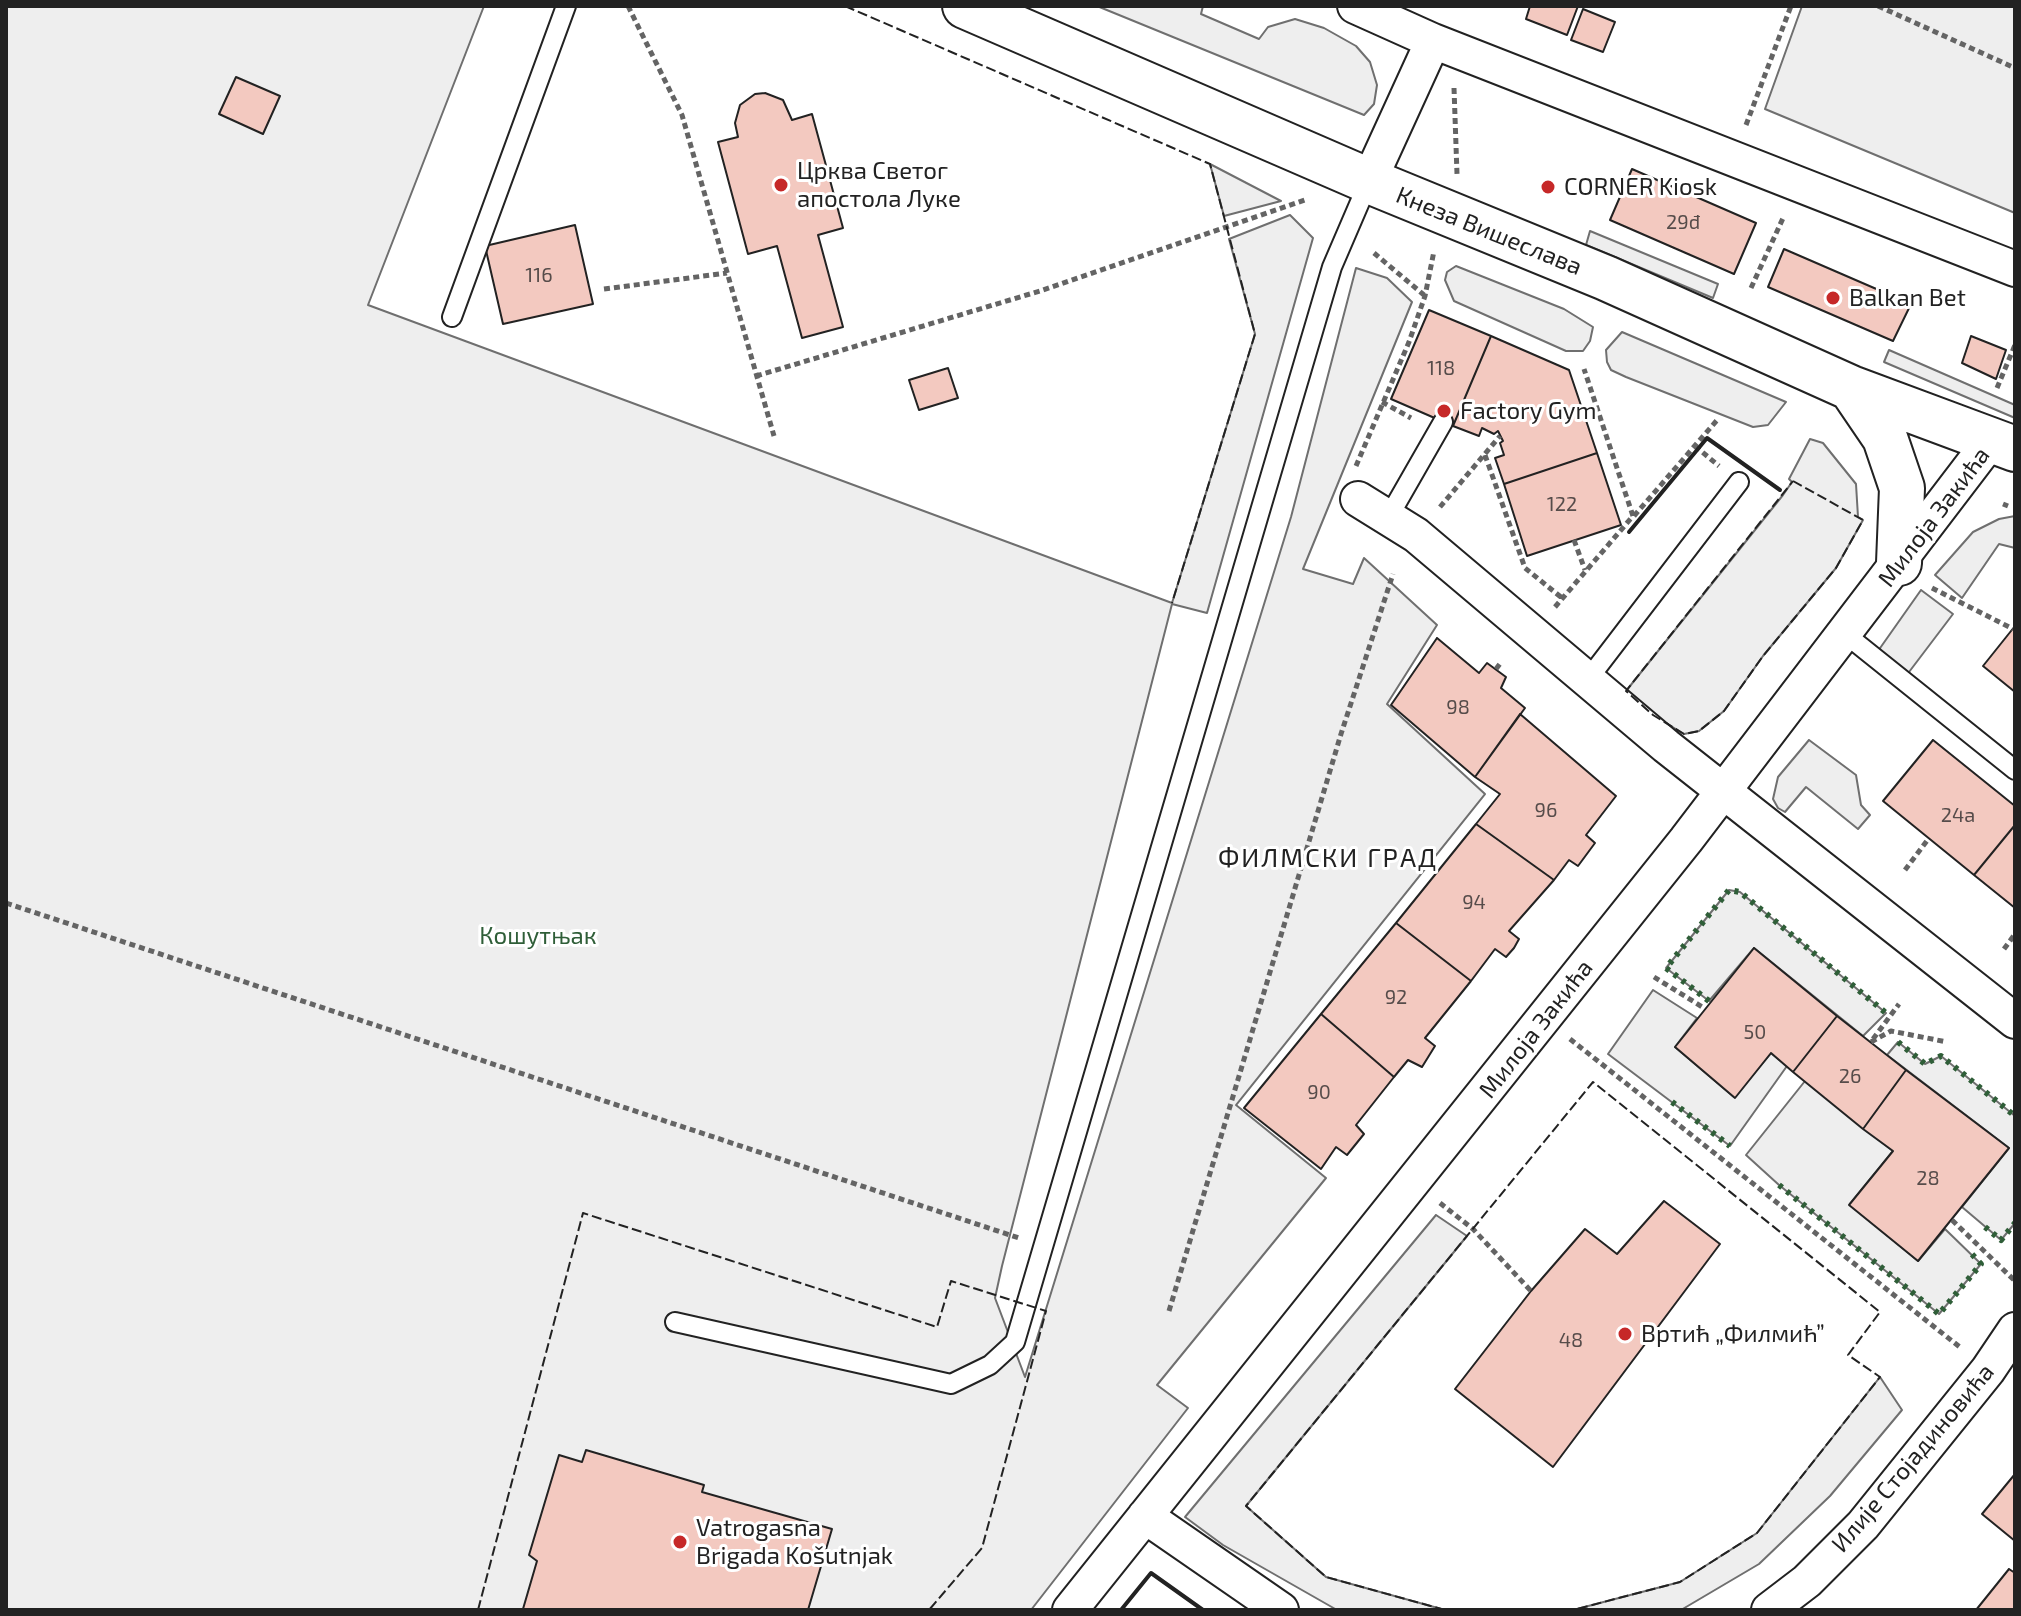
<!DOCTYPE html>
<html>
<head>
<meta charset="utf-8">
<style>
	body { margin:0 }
	#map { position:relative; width:2021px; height:1616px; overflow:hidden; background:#fff; font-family:"Exo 2",sans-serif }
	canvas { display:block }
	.frame { position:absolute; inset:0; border:8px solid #222; pointer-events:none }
</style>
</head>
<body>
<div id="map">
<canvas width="2021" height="1616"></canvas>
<div class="frame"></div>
</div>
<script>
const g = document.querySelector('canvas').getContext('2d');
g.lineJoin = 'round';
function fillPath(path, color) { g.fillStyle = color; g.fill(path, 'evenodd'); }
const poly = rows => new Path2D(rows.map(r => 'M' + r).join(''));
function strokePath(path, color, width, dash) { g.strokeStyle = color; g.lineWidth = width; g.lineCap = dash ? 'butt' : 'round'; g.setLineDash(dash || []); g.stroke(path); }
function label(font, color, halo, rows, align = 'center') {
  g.font = font + ' "Exo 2",sans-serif'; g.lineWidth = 6; g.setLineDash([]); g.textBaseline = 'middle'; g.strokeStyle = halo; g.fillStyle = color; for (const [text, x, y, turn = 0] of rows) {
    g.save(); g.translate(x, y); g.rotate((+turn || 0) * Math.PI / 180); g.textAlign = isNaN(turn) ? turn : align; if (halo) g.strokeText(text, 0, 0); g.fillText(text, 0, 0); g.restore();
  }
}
const green = poly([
	[6,6,484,6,368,305,1172,603,1255,334,1229,239,1290,215,1313,238,1207,613,1172,604,1002,1266,995,1298,1025,1377,1291,517,1356,268,1387,278,1412,302,1303,569,1353,584,1364,558,1437,625,1387,704,1485,794,1236,1105,1326,1178,1157,1385,1188,1408,1031,1610,6,1610,6,6],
	[1097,6,1203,6,1201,14,1259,39,1268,27,1295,19,1324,28,1356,46,1370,62,1377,85,1374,104,1364,115,1097,6],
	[1802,6,2015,6,2015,213,1765,109,1802,6],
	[1210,164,1281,201,1224,216,1210,164],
	[1590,231,1718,284,1713,298,1586,245,1590,231],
	[1456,266,1564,309,1593,327,1590,341,1583,351,1566,351,1454,301,1445,280,1447,272,1456,266],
	[1622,332,1786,402,1768,425,1753,427,1626,377,1611,370,1607,362,1606,350,1622,332],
	[1889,350,2015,405,2015,418,1884,362,1889,350],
	[1810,439,1823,443,1856,484,1858,517,1863,520,1836,568,1763,656,1724,711,1699,731,1684,734,1653,715,1626,691,1783,495,1792,482,1789,479,1810,439],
	[2015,516,2015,548,1999,544,1962,598,1935,575,1973,532,1999,519,2015,516],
	[1921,590,1953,614,1906,676,1878,651,1921,590],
	[1809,740,1856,775,1861,805,1870,815,1858,829,1806,787,1785,812,1778,808,1773,799,1778,777,1809,740],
	[1729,890,1740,892,1886,1013,1863,1036,1754,948,1709,1001,1666,968,1729,890],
	[1653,990,1697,1018,1675,1047,1734,1097,1771,1053,1787,1066,1730,1146,1608,1054,1653,990],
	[1898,1042,1925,1064,1941,1056,2015,1116,2015,1223,2001,1240,1962,1207,2009,1148,1887,1055,1898,1042],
	[1805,1081,1893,1151,1850,1204,1918,1261,1945,1229,1981,1264,1939,1314,1779,1185,1746,1155,1805,1081],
	[1436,1215,1467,1236,1246,1506,1326,1577,1445,1610,1337,1610,1223,1545,1185,1517,1436,1215],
	[1880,1377,1902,1410,1830,1496,1759,1564,1681,1610,1573,1610,1680,1582,1757,1533,1880,1377]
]);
const building = poly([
	[1530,6,1578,6,1567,35,1526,19,1530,6],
	[1583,9,1615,22,1603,52,1571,40,1583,9],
	[236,77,280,96,263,134,219,114,236,77],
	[765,93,783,100,792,120,812,114,843,228,818,235,843,327,802,338,777,246,748,254,718,142,738,137,735,123,740,105,755,94,765,93],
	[1632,169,1756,223,1734,274,1610,220,1632,169],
	[575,225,593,304,503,324,485,246,575,225],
	[1784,249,1911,304,1893,341,1768,287,1784,249],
	[1429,310,1491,336,1453,426,1391,399,1429,310],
	[1491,336,1569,370,1597,453,1504,484,1495,458,1504,455,1500,443,1503,441,1498,431,1494,434,1482,428,1479,436,1453,426,1491,336],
	[1971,336,2006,350,1996,379,1962,363,1971,336],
	[948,368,958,398,919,410,909,380,948,368],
	[1597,453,1621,525,1527,556,1504,484,1597,453],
	[2015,626,2015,692,1983,666,2015,626],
	[1437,638,1479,673,1487,663,1506,677,1501,688,1525,708,1475,777,1391,705,1437,638],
	[1520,714,1616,796,1586,835,1595,843,1578,866,1569,860,1554,880,1476,824,1500,794,1475,777,1520,714],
	[1933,740,2015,806,2015,825,1974,875,1883,801,1933,740],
	[1476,824,1554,880,1509,931,1519,939,1514,948,1506,957,1495,949,1471,981,1396,923,1476,824],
	[2015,825,2015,908,1974,875,2015,825],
	[1396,923,1471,981,1425,1038,1435,1046,1422,1067,1408,1060,1394,1077,1321,1014,1396,923],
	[1754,948,1837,1016,1793,1072,1771,1053,1735,1098,1675,1047,1754,948],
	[1321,1014,1394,1077,1356,1125,1364,1134,1347,1155,1336,1147,1321,1169,1244,1108,1321,1014],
	[1837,1016,1906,1070,1863,1129,1793,1072,1837,1016],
	[1906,1070,2009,1148,1918,1261,1849,1205,1893,1151,1863,1129,1906,1070],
	[1664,1201,1720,1244,1553,1467,1455,1389,1531,1291,1585,1229,1617,1254,1664,1201],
	[586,1450,704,1485,702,1492,832,1529,808,1610,523,1609,537,1561,529,1555,559,1455,582,1462,586,1450],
	[2015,1474,2015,1541,1982,1514,2015,1474],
	[2009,1569,2015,1573,2015,1610,1976,1610,2009,1569]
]);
const path = poly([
	[628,6,682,115,774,436],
	[1878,6,2015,68],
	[1454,88,1457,174],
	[1746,125,1791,6],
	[1374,253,1424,295],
	[1751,288,1784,216],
	[604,289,727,273],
	[756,376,1040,291,1305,200],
	[1997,388,2015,345],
	[1382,402,1411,418],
	[1695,446,1719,466],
	[1485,455,1525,568,1562,598],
	[1356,466,1409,342,1425,296,1434,251],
	[2003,504,2008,506],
	[1440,507,1500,436],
	[1634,516,1718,419],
	[1574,540,1585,570],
	[1932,588,2013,629],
	[1555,607,1633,516,1584,369],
	[1496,669,1502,661],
	[1905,870,1929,838],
	[6,903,1019,1238],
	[2004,949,2015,934],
	[1654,977,1704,1008],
	[1570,1039,1961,1348],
	[1873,1039,1899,1004],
	[1871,1042,1891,1031,1947,1042],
	[1440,1203,1473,1229,1531,1291],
	[1952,1220,2015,1281],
	[1169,1311,1341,734,1393,574]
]);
const lane = poly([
	[452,317,566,6],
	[1388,518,1443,422],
	[1844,633,2015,770],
	[1589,678,1739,482],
	[675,1322,951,1384,990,1365,1015,1342,1332,267,1369,181]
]);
const street = poly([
	[1355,6,1433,41,2015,269],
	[1369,181,1433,41],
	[1358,499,1416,535,1666,746,2015,1021],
	[1145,1516,1281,1610],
	[1070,1610,1686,840,1992,439],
	[1769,1610,1807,1581,1863,1525,1988,1370,2015,1330]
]);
const secondary = poly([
	[965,6,1369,181,1606,278,1851,388,2015,449],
	[1851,388,1885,438,1902,488,1899,563]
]);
const hedge = poly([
	[1709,1001,1666,968,1729,890,1740,892,1886,1013],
	[1898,1042,1925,1064,1941,1056,2015,1116],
	[1672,1102,1730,1146],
	[1779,1185,1939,1314,1981,1264,1969,1251],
	[1985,1227,2001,1240,2015,1223]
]);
const fence = poly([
	[845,6,1210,164,1255,334,1172,603],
	[1793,481,1863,520,1836,568,1763,656,1724,711,1699,731,1684,734,1653,715,1626,691,1793,481],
	[478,1610,583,1213,937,1327,951,1281,1046,1311,982,1548,929,1610],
	[1445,1610,1326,1577,1246,1506,1593,1082,1880,1312,1848,1355,1880,1377,1757,1533,1680,1582,1573,1610]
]);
const wall = poly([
	[1629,532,1707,438,1780,490],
	[1121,1610,1151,1573,1203,1610]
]);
const markers = [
	[781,185,8,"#c62828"],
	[1548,187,8,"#c62828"],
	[1833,298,8,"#c62828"],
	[1444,411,8,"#c62828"],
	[1625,1334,8,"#c62828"],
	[680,1542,8,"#c62828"]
];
const numberNames = [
	["29đ",1683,222],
	["116",539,275],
	["118",1441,368],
	["122",1562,504],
	["98",1458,707],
	["96",1546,810],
	["24a",1958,815],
	["94",1474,902],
	["92",1396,997],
	["50",1755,1032],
	["26",1850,1076],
	["90",1319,1092],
	["28",1928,1178],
	["48",1571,1340]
];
const poiNames = [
	["Црква Светог",797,171],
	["апостола Луке",797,199],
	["CORNER Kiosk",1564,187],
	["Balkan Bet",1849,298],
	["Factory Gym",1460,411],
	["Вртић „Филмић”",1641,1334],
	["Vatrogasna",696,1528],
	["Brigada Košutnjak",696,1556]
];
const streetNames = [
	["Кнеза Вишеслава",1489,231,22],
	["Милоја Закића",1934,517,-53],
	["Милоја Закића",1536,1029,-52],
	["Илије Стојадиновића",1913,1458,-50]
];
const parkNames = [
	["Кошутњак",538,936]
];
const neighbourhoodNames = [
	["ФИЛМСКИ ГРАД",1328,858]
];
fillPath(green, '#eee');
strokePath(green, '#6f6f6f', 2);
fillPath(building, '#f3c9c0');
strokePath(building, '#222', 2);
strokePath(lane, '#222', 22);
strokePath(street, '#222', 38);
strokePath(secondary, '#222', 48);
strokePath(path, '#646464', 5, [6, 4]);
strokePath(lane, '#fff', 18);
strokePath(street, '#fff', 34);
strokePath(secondary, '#fff', 44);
strokePath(hedge, '#2f5e38', 6, [4, 6]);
strokePath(fence, '#222', 2, [10, 4]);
strokePath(wall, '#222', 4);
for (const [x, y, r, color] of markers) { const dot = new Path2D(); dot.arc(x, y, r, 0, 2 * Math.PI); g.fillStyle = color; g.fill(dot); strokePath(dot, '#fff', 3); }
label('20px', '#564c4a', null, numberNames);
label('24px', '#222', '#fff', poiNames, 'left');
label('24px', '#222', '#fff', streetNames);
label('24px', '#2f5e38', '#fff', parkNames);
g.letterSpacing = '2px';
label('26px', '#222', '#fff', neighbourhoodNames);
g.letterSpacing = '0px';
</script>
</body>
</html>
